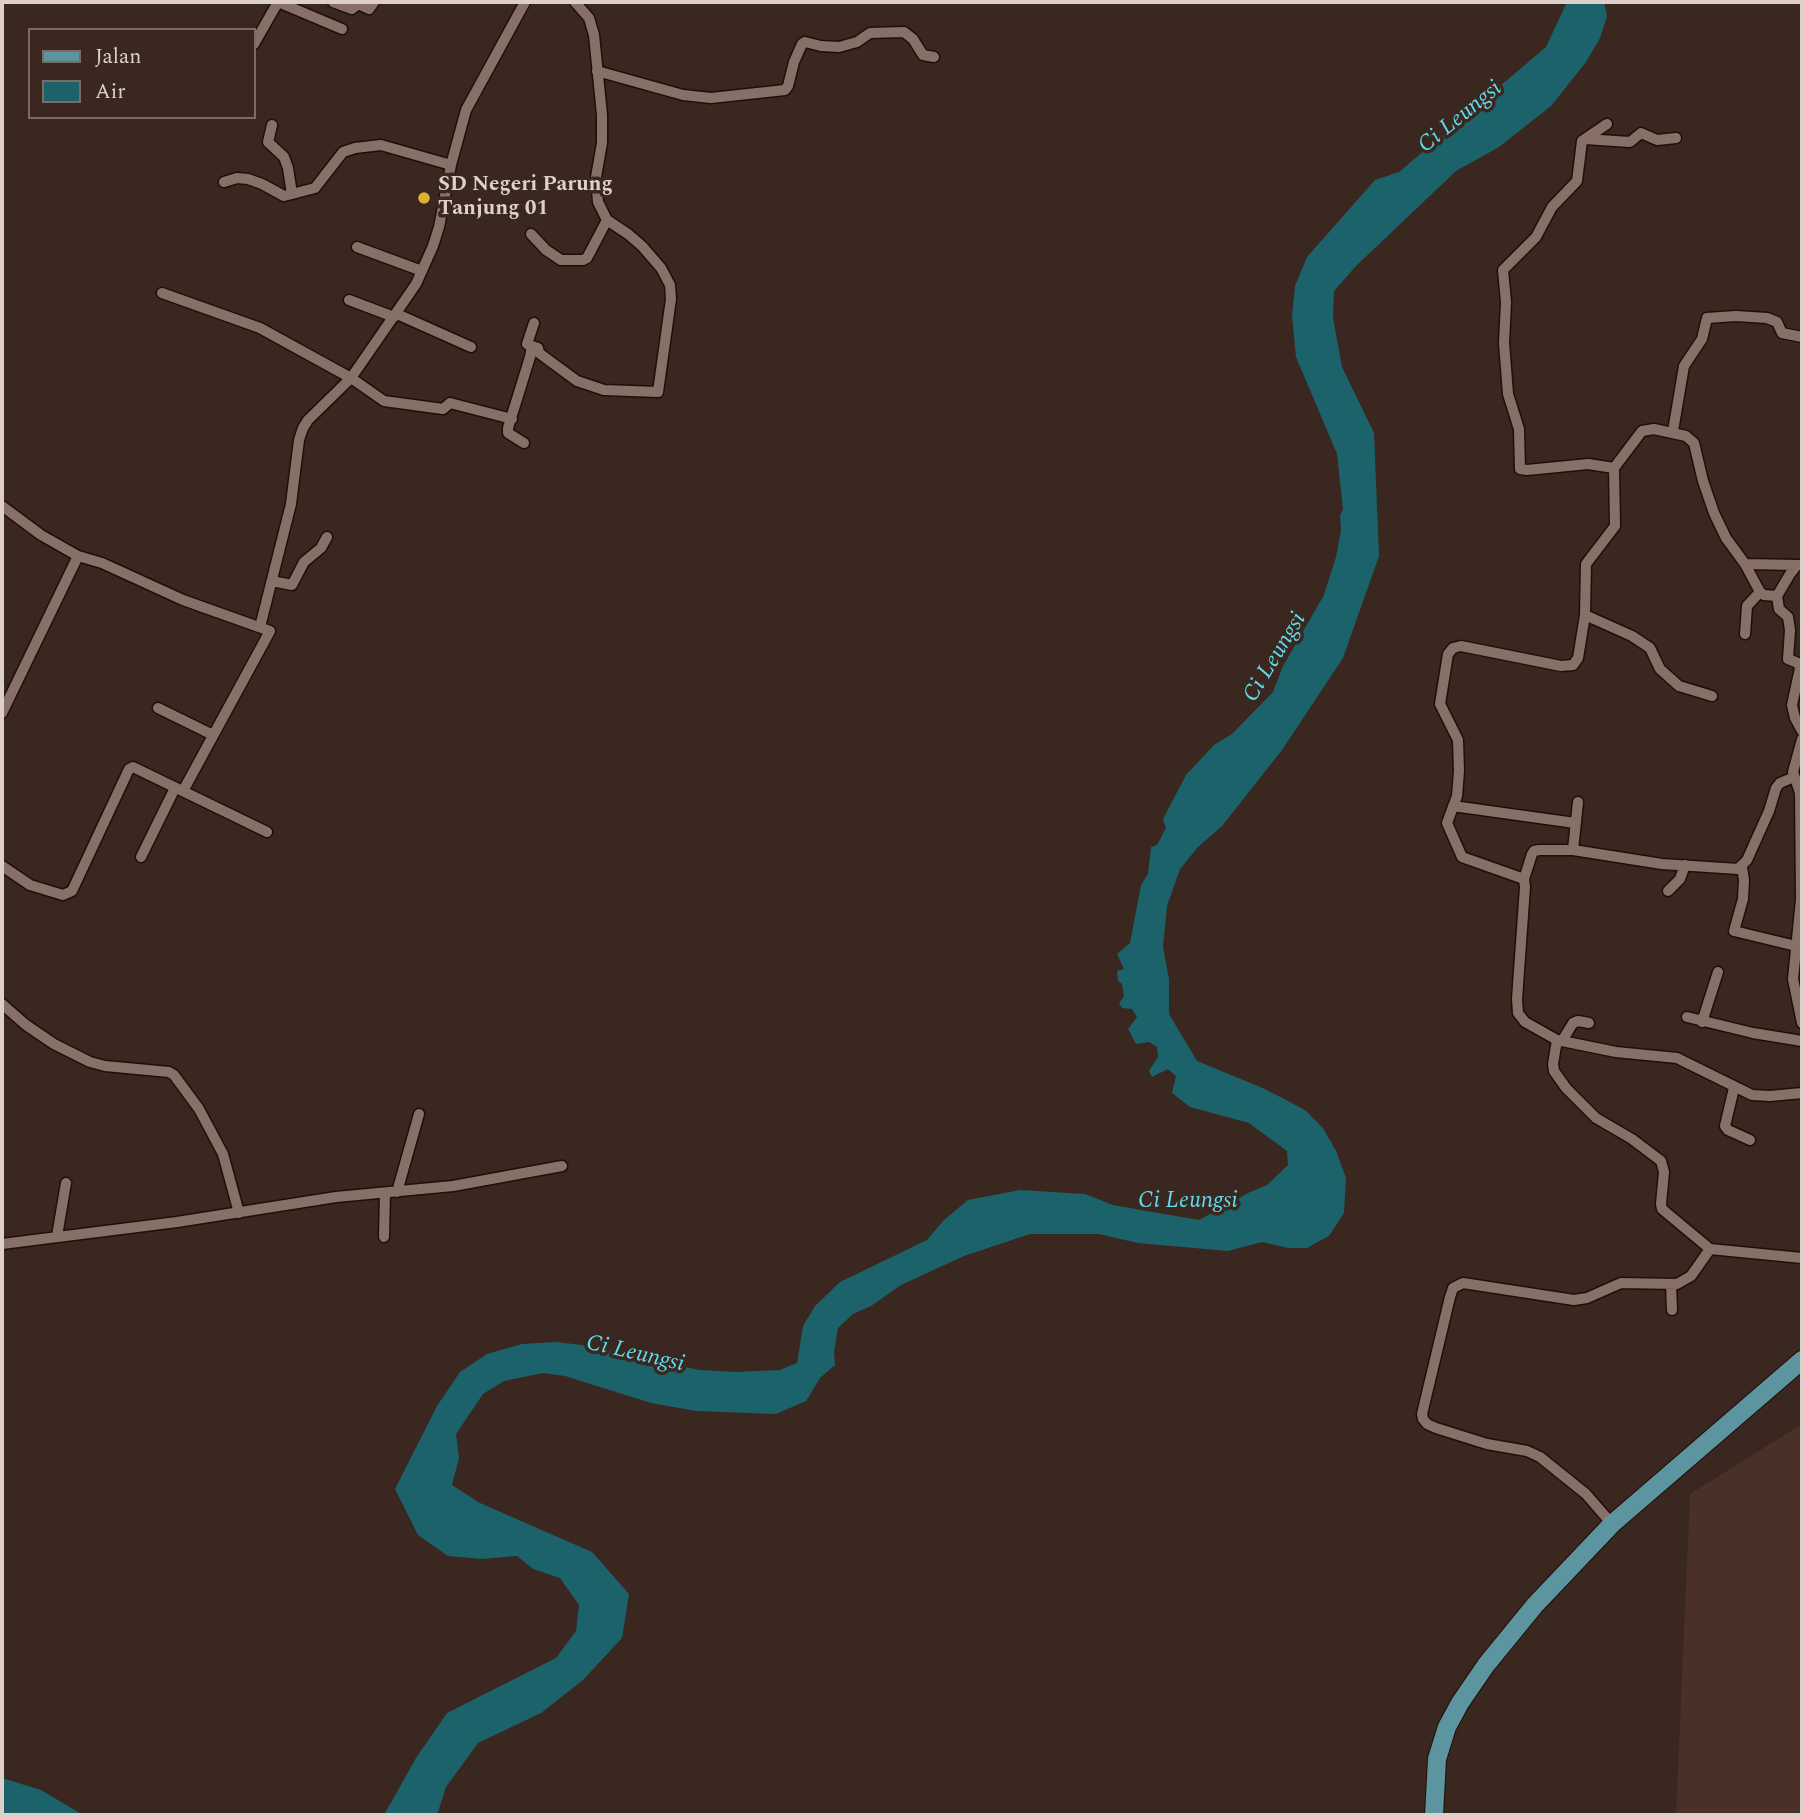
<!DOCTYPE html>
<html>
<head>
<meta charset="utf-8">
<style>
	body { margin:0 }
	#map { position:relative; width:1804px; height:1817px; overflow:hidden; background:#3a271f; font-family:Spectral,serif }
	canvas { display:block }
	.frame { position:absolute; inset:0; border:4px solid #ddd0cb; pointer-events:none }
	.legend { position:absolute; left:28px; top:28px; width:228px; height:91px; box-sizing:border-box; background:#3a271f; border:2px solid #7b6b64; margin:0; padding:9px 12px; list-style:none; font-size:21px; color:#ddd0cb }
	.legend li { display:flex; align-items:center; gap:14px; height:35px }
	.legend b { width:35px; border:2px solid #7b6b64 }
</style>
</head>
<body>
<div id="map">
<canvas width="1804" height="1817"></canvas>
<div class="frame"></div>
<ul class="legend">
<li><b style="height:9px;background:#5c95a0"></b>Jalan</li>
<li><b style="height:19px;background:#1c626b"></b>Air</li>
</ul>
</div>
<script>
const g = document.querySelector('canvas').getContext('2d');
g.lineJoin = 'round';
function fillPath(path, color) { g.fillStyle = color; g.fill(path, 'evenodd'); }
const poly = rows => new Path2D(rows.map(r => 'M' + r).join(''));
function strokePath(path, color, width, dash) { g.strokeStyle = color; g.lineWidth = width; g.lineCap = dash ? 'butt' : 'round'; g.setLineDash(dash || []); g.stroke(path); }
function label(font, color, halo, rows, align = 'center') {
  g.font = font + ' Spectral,serif'; g.lineWidth = 7; g.setLineDash([]); g.textBaseline = 'middle'; g.strokeStyle = halo; g.fillStyle = color; for (const [text, x, y, turn = 0] of rows) {
    g.save(); g.translate(x, y); g.rotate((+turn || 0) * Math.PI / 180); g.textAlign = isNaN(turn) ? turn : align; if (halo) g.strokeText(text, 0, 0); g.fillText(text, 0, 0); g.restore();
  }
}
const built = poly([
	[1802,1424,1802,1815,1676,1815,1690,1494]
]);
const water = poly([
	[1567,2,1604,2,1607,16,1600,38,1586,62,1551,106,1499,147,1456,171,1356,266,1334,291,1333,318,1342,367,1374,433,1379,556,1343,658,1282,750,1222,826,1198,847,1180,869,1167,906,1163,947,1169,979,1169,1014,1197,1061,1265,1089,1305,1110,1323,1128,1336,1151,1346,1178,1344,1213,1329,1236,1307,1248,1288,1248,1262,1242,1228,1251,1138,1243,1099,1234,1030,1234,964,1256,901,1285,871,1306,853,1314,838,1328,834,1352,835,1365,820,1378,806,1401,776,1414,696,1411,651,1403,565,1376,543,1373,504,1381,483,1394,456,1434,459,1458,452,1485,480,1503,592,1552,629,1594,622,1638,583,1680,541,1713,478,1743,446,1787,437,1815,384,1815,416,1758,447,1713,556,1658,576,1631,579,1605,560,1578,533,1569,517,1556,482,1559,448,1556,418,1535,395,1489,437,1406,460,1372,487,1354,522,1344,556,1342,590,1346,699,1370,737,1372,780,1370,797,1363,803,1326,815,1306,840,1282,927,1240,944,1220,968,1200,1020,1190,1085,1194,1113,1205,1199,1220,1248,1193,1267,1185,1288,1165,1287,1151,1249,1123,1190,1107,1172,1093,1176,1076,1168,1069,1152,1077,1149,1071,1158,1057,1157,1047,1149,1042,1136,1044,1128,1029,1137,1017,1132,1009,1122,1008,1119,1003,1124,997,1122,984,1118,981,1117,971,1124,969,1117,954,1130,943,1141,885,1148,874,1151,847,1157,845,1166,828,1163,819,1186,775,1214,745,1232,734,1273,692,1283,666,1324,595,1336,557,1341,530,1340,516,1343,509,1337,454,1296,357,1292,316,1295,286,1307,257,1375,180,1399,172,1546,47],
	[2,1778,41,1790,83,1815,2,1815]
]);
const street = poly([
	[278,2,342,29],
	[333,2,352,9,358,4,369,9,374,2],
	[254,44,278,2],
	[597,71,683,95,711,98,785,90,788,86,794,62,802,44,805,42,821,46,839,47,857,42,870,33,904,32,913,39,923,55,934,57],
	[1607,124,1582,141,1577,181,1552,207,1536,237,1503,270,1506,302,1504,343,1508,394,1519,429,1520,469,1527,470,1588,464,1614,468,1615,526,1586,564,1585,615,1578,658,1573,665,1561,666,1461,646,1453,648,1448,654,1440,704,1458,740,1459,771,1457,796,1447,823,1462,857,1524,879,1525,887,1517,999,1518,1013,1525,1022,1557,1040,1616,1052,1677,1058,1752,1095,1770,1096,1802,1093],
	[1585,139,1630,142,1641,133,1657,140,1676,138],
	[224,182,237,178,248,179,262,184,284,196,292,194,288,168,284,157,268,142,272,125],
	[292,194,315,188,343,152,355,148,381,145,451,165],
	[531,234,546,250,561,260,583,260,587,258,607,220],
	[357,247,422,271],
	[162,293,260,328,351,378,384,401,443,409,450,403,512,419],
	[349,300,394,317],
	[397,314,471,347],
	[532,346,538,348,539,353,577,381,604,390,658,392,671,299,670,285,661,268,642,246,628,234,607,220,598,202,596,177,602,143,602,115,594,35,589,18,575,2],
	[1673,431,1684,366,1702,339,1707,318,1736,316,1767,318,1777,322,1782,333,1802,337],
	[524,443,508,433,508,428,530,357,532,346,527,344,534,323],
	[1614,468,1642,431,1654,429,1686,436,1694,443,1703,481,1714,513,1726,538,1745,564,1760,592,1764,595,1777,596,1790,574,1797,565,1802,565],
	[2,506,41,535,78,556,2,713],
	[78,556,102,563,183,600,270,631,183,791],
	[1745,564,1797,565],
	[272,581,292,585,304,562,321,548,327,537],
	[1777,596,1779,609,1788,617,1790,630,1788,659,1798,663,1800,668,1792,705,1795,718,1802,731],
	[1585,615,1632,636,1650,648,1660,669,1679,686,1712,696],
	[260,627,291,504,299,440,303,428,308,420,351,378,416,284,433,246,439,227,451,165,466,110,525,2],
	[1745,634,1747,606,1760,592],
	[158,708,213,735],
	[1802,739,1793,772,1800,793,1801,899,1793,979,1802,1023],
	[1453,806,1575,823],
	[1573,850,1578,802],
	[141,857,175,788],
	[2,866,30,885,63,895,72,891,129,769,133,767,267,832],
	[1742,867,1744,880,1743,899,1734,931,1796,946],
	[1524,879,1532,854,1534,851,1539,850,1573,850,1662,864,1738,869,1747,860,1769,811,1776,788,1780,783,1794,777],
	[1668,891,1680,879,1685,865],
	[2,1004,26,1025,54,1044,90,1062,105,1066,169,1072,174,1075,199,1109,223,1154,239,1213],
	[1687,1017,1753,1033,1802,1041],
	[1702,1022,1718,972],
	[1557,1040,1553,1064,1554,1071,1566,1088,1596,1118,1632,1139,1661,1161,1664,1172,1661,1204,1662,1209,1710,1249,1802,1258],
	[1562,1041,1573,1023,1578,1021,1589,1023],
	[1734,1088,1725,1126,1728,1130,1750,1140],
	[397,1192,419,1114],
	[57,1236,66,1183],
	[384,1237,385,1193],
	[2,1244,177,1222,336,1197,453,1186,562,1166],
	[1671,1284,1672,1310],
	[1612,1524,1586,1494,1540,1457,1527,1451,1487,1444,1436,1428,1427,1424,1423,1419,1422,1414,1450,1297,1453,1288,1463,1283,1574,1300,1587,1298,1621,1283,1677,1284,1691,1276,1710,1249]
]);
const primary = poly([
	[1434,1815,1437,1759,1447,1727,1460,1703,1486,1665,1535,1605,1612,1524,1802,1360]
]);
const markers = [
	[424,198,7,"#ddb133"]
];
const poiNames = [
	["SD Negeri Parung",438,186],
	["Tanjung 01",438,210]
];
const waterNames = [
	["Ci Leungsi",1461,118,-39],
	["Ci Leungsi",1276,658,-59],
	["Ci Leungsi",1188,1202],
	["Ci Leungsi",635,1355,13]
];
fillPath(built, '#493127');
fillPath(water, '#1c626b');
strokePath(street, '#200f09', 13);
strokePath(primary, '#200f09', 20);
strokePath(street, '#877067', 10);
strokePath(primary, '#5c95a0', 18);
for (const [x, y, r, color] of markers) { const dot = new Path2D(); dot.arc(x, y, r, 0, 2 * Math.PI); g.fillStyle = color; g.fill(dot); strokePath(dot, '#3a271f', 2.5); }
label('bold 21px', '#ddd0cb', '#3a271f', poiNames, 'left');
label('italic 23px', '#5cddf0', '#3a271f', waterNames);
</script>
</body>
</html>
